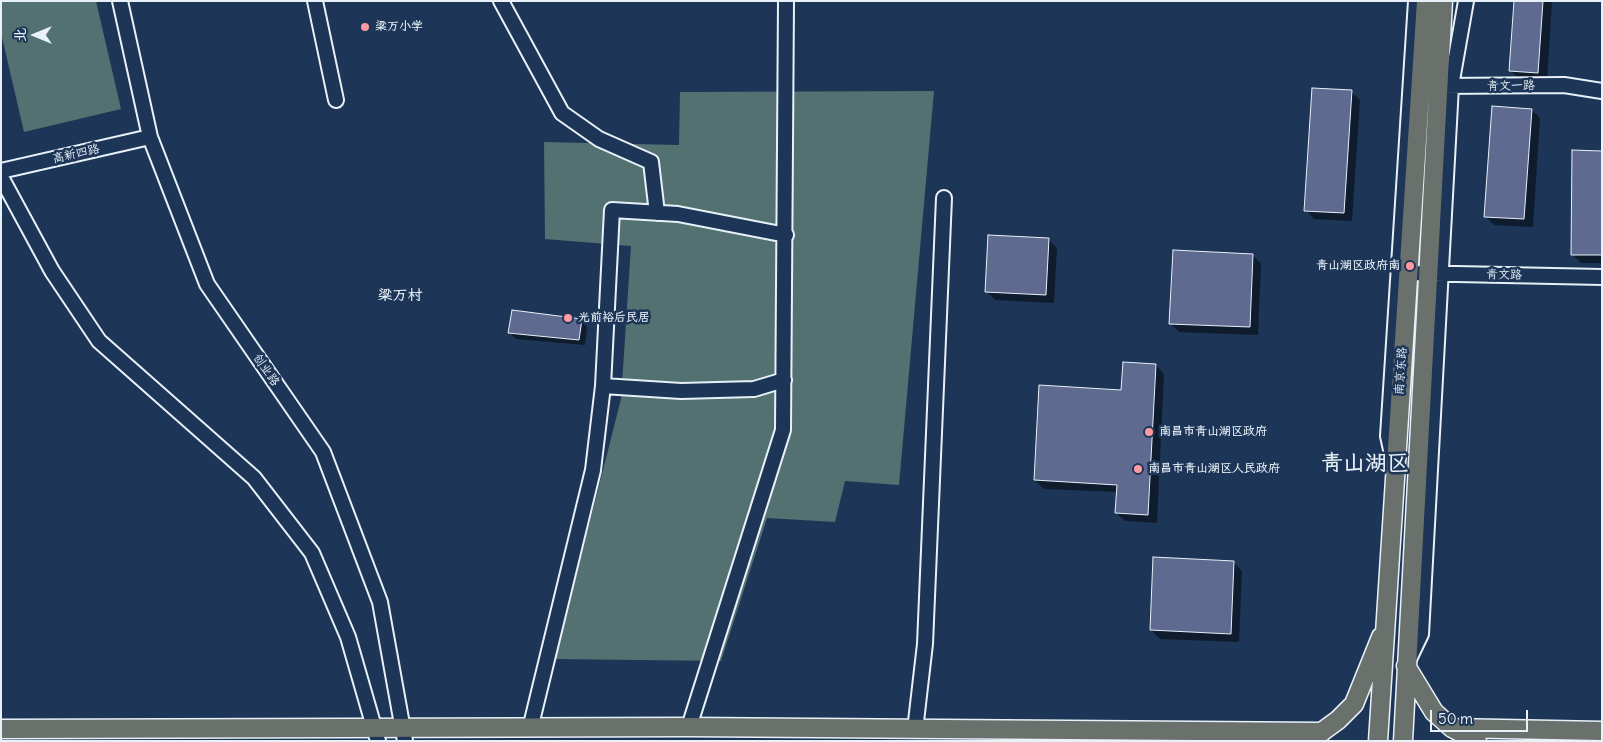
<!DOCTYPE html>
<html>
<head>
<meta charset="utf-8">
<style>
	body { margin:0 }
	#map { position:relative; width:1603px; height:742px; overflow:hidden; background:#1d3557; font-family:Delius,"LXGW WenKai TC",sans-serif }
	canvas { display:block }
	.frame { position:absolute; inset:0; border:2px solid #e8f1f8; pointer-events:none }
	.north { position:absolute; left:10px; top:10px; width:50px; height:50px; -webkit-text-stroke:4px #1d3557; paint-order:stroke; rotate:270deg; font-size:14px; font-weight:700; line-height:20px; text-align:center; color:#e8f1f8 }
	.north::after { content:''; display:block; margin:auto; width:18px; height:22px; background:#e8f1f8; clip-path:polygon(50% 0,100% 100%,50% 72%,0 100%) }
	.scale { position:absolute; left:1430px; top:710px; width:98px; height:22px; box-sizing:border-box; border:2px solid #e8f1f8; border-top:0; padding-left:6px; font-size:15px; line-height:18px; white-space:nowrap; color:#e8f1f8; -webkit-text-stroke:4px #1d3557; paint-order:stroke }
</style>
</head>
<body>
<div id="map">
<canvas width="1603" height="742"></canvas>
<div class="frame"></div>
<div class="north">北</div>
<div class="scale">50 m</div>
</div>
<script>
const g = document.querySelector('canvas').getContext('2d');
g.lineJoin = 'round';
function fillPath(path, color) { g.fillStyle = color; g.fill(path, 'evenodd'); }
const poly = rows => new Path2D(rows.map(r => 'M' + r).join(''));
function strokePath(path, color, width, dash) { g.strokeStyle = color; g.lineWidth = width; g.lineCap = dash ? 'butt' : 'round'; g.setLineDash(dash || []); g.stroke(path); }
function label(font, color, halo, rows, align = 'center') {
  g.font = font + ' Delius,"LXGW WenKai TC",sans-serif'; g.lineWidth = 5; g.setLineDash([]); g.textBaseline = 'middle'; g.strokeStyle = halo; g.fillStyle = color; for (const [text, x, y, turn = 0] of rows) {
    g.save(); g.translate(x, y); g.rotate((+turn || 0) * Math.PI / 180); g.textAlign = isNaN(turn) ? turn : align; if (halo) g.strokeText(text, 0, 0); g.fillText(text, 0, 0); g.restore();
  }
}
const green = poly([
	[1,1,96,1,121,109,24,132,1,33],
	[934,91,899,485,845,481,835,522,767,518,721,661,555,659,621,399,631,246,545,239,544,142,679,145,680,92]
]);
const shadow = poly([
	[1515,1,1552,1,1547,81,1519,79,1510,70],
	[1351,92,1360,100,1352,221,1314,219,1306,210],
	[1532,110,1540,118,1533,227,1494,225,1485,216],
	[1602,152,1602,263,1581,263,1572,254],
	[1048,239,1057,248,1054,303,995,300,986,291],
	[1253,255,1261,264,1258,335,1179,332,1170,323],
	[581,321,587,327,585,345,516,339,509,332],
	[1156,365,1164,374,1157,523,1125,521,1116,513,1118,492,1044,489,1035,480,1122,391],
	[1233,562,1242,571,1239,642,1160,639,1151,630]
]);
const building = poly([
	[1514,1,1543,1,1538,73,1509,71,1514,1],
	[1312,88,1352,90,1344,213,1304,211,1312,88],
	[1492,106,1532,109,1524,219,1484,217,1492,106],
	[1572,150,1602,151,1602,255,1571,255,1572,150],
	[988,235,1049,238,1046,295,985,292,988,235],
	[1173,250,1253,254,1250,327,1169,324,1173,250],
	[512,310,582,319,579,340,508,333,512,310],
	[1123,362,1156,364,1148,515,1115,513,1117,485,1034,480,1039,385,1121,390,1123,362],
	[1153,557,1234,561,1231,634,1150,630,1153,557]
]);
const minor = poly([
	[120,1,150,137,207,284,323,452,380,602,405,741],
	[315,1,336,100],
	[501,1,562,113,599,139,651,162,657,213],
	[1443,86,1564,85,1602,91],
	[1,171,150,137],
	[1,177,52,271,99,341,254,478,312,553,348,637,378,741],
	[1407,273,1602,277],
	[603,386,681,391,754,389,784,380],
	[1393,459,1388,436,1416,1],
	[1409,659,1421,634,1451,86,1466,1],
	[689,727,783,430,786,1],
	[530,729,593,470,603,386,612,210,678,214,786,235],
	[915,730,925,644,944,198]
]);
const major = poly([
	[1406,666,1434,712,1452,728,1477,741],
	[1452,728,1602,731],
	[1,729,689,727,1322,732],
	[1312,739,1338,720,1354,704,1381,637],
	[1378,741,1426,1],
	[1403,741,1443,1]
]);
const markers = [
	[365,27,5,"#ff9aa2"],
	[1410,266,5,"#ff9aa2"],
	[568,318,5,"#ff9aa2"],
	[1149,432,5,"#ff9aa2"],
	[1138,469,5,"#ff9aa2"]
];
const poiNames = [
	["梁万小学",375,27],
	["青山湖区政府南",1400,266,"right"],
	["光前裕后民居",578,318],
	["南昌市青山湖区政府",1159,432],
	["南昌市青山湖区人民政府",1148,469]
];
const streetNames = [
	["青文一路",1511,86,-1],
	["高新四路",76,154,-13],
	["青文路",1504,275,1],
	["创业路",266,370,55],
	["南京东路",1401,371,-86]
];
const quarterNames = [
	["梁万村",400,296]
];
const townNames = [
	["青山湖区",1365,464]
];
fillPath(green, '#537170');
fillPath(shadow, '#0007');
fillPath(building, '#5f6a91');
strokePath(building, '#e8f1f8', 1);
strokePath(minor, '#e8f1f8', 18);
strokePath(major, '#e8f1f8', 21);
strokePath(minor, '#1d3557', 14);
strokePath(major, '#6a716d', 18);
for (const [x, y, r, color] of markers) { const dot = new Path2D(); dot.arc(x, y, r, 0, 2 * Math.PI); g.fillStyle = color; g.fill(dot); strokePath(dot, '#1d3557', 2); }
label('bold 12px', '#e8f1f8', '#1d3557', poiNames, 'left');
label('12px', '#e8f1f8', '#1d3557', streetNames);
label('bold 15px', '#e8f1f8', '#1d3557', quarterNames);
label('bold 22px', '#e8f1f8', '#1d3557', townNames);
</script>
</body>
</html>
